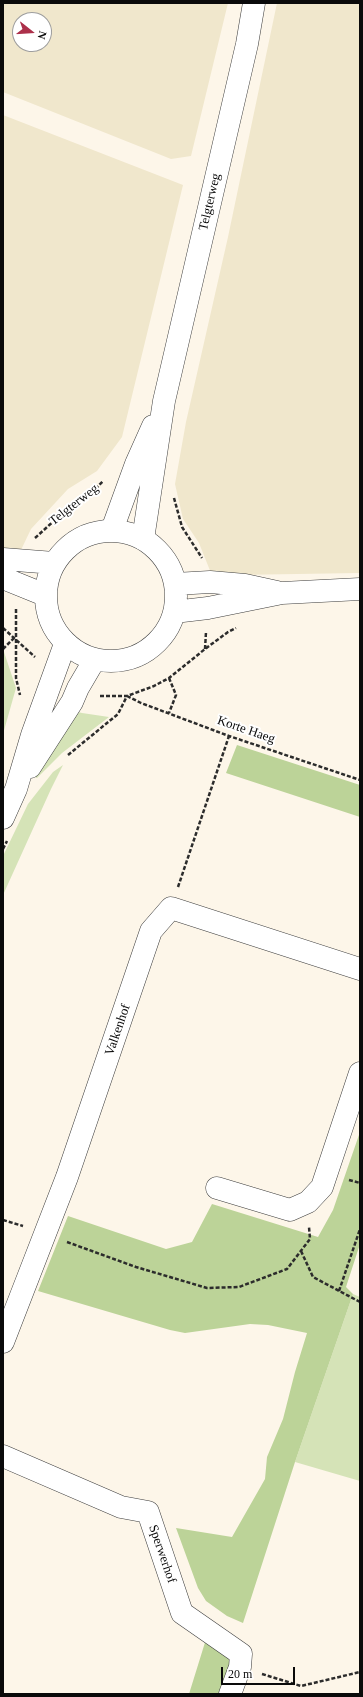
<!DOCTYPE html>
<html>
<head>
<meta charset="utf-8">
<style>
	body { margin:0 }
	#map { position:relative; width:363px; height:1697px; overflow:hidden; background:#fdf6e9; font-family:Georgia,serif }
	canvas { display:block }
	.frame { position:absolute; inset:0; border:4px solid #0a0a0a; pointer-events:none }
	.north { position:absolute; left:12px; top:12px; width:40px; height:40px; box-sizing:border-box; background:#fff; border:1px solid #9d9d9d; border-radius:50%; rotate:107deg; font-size:11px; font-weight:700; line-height:16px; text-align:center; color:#0a0a0a }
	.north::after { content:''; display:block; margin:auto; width:14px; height:18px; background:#ac304a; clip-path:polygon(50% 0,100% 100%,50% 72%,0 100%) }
	.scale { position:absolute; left:221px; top:1667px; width:74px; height:18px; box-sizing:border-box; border:2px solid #0a0a0a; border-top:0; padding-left:5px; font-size:12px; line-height:14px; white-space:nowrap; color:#0a0a0a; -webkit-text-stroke:3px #fff; paint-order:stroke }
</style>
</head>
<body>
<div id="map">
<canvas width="363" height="1697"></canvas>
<div class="frame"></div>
<div class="north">N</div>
<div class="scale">20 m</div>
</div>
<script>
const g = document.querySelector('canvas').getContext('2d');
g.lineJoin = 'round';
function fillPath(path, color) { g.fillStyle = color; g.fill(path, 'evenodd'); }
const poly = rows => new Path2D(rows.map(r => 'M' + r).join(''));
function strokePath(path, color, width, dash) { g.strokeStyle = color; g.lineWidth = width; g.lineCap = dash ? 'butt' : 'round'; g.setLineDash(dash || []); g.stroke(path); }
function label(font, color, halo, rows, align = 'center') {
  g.font = font + ' Georgia,serif'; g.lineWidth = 4; g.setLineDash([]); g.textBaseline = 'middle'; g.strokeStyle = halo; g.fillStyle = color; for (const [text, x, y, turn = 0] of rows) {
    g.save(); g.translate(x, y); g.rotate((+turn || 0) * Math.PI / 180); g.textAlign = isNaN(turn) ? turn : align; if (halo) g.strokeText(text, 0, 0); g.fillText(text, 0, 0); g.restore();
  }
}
const farmland = poly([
	[3,3,228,3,191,156,171,159,3,92],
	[20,20,44,20,44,44,20,44],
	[277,3,360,3,360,573,234,575,211,573,199,543,183,519,175,484,186,422,228,237],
	[3,115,183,185,122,437,97,471,68,489,31,529,21,550,3,548]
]);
const green = poly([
	[4,652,16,688,3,734,3,654],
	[74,711,82,713,109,717,62,753,37,778,35,777],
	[63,765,51,789,3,895,3,856,28,804,53,772],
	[353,1294,360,1297,360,1481,295,1462]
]);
const forest = poly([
	[237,745,360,785,360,817,226,773],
	[360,1132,360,1244,346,1287,353,1294,295,1462,243,1623,227,1616,206,1601,198,1588,176,1528,232,1537,265,1479,267,1457,283,1419,295,1372,307,1333,268,1325,250,1324,185,1333,170,1330,38,1291,68,1216,166,1249,192,1242,212,1204,318,1237,333,1210],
	[207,1636,236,1650,221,1694,189,1694]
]);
const path = poly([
	[174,498,182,527,202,558],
	[35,538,56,519,89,496,103,481],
	[16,609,16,678,20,695],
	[3,628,35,657],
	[3,649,15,637],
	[205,649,206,632],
	[169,678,176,695,169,713],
	[100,696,127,696,154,686,169,678,205,649,228,632,236,628],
	[127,696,141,703,229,736,360,780],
	[68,755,118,714,127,696],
	[3,849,7,841],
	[178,887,229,736],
	[349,1180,360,1183],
	[3,1220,23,1226],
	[67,1242,136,1267,207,1288,239,1287,287,1269,310,1239,309,1227],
	[301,1251,313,1277,360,1302],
	[339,1291,360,1229],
	[262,1674,301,1686,360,1672]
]);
const minor = poly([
	[112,530,136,464,153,426],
	[143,539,164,401,247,44,254,3],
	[217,1188,290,1210,308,1202,322,1187,360,1073],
	[3,1342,67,1177,151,931,171,908,360,969],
	[3,1456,121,1507,148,1512,182,1613,241,1654,240,1667,230,1694]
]);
const tertiary = poly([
	'46 596a65 65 0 1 1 130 0a65 65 0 1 1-130 0Z',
	[3,559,54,563],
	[3,578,45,595],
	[175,584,210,582,245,585,277,592],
	[174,612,208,608,282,593,360,589],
	[30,767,72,702,78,688,95,659],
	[3,818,16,789,32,735,65,644]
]);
const streetNames = [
	["Telgterweg",210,202,-77],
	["Telgterweg",74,505,-38],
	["Korte Haeg",246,730,19],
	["Valkenhof",118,1030,-71],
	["Sperwerhof",162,1554,71]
];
fillPath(farmland, '#f0e7cc');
fillPath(green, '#d5e3b7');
fillPath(forest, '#bcd398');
strokePath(minor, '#3d3d3d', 23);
strokePath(tertiary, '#3d3d3d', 23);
strokePath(path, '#2c2c2c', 2.5, [4, 2]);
strokePath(minor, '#fff', 22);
strokePath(tertiary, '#fff', 22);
label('13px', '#0a0a0a', '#fff', streetNames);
</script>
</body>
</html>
